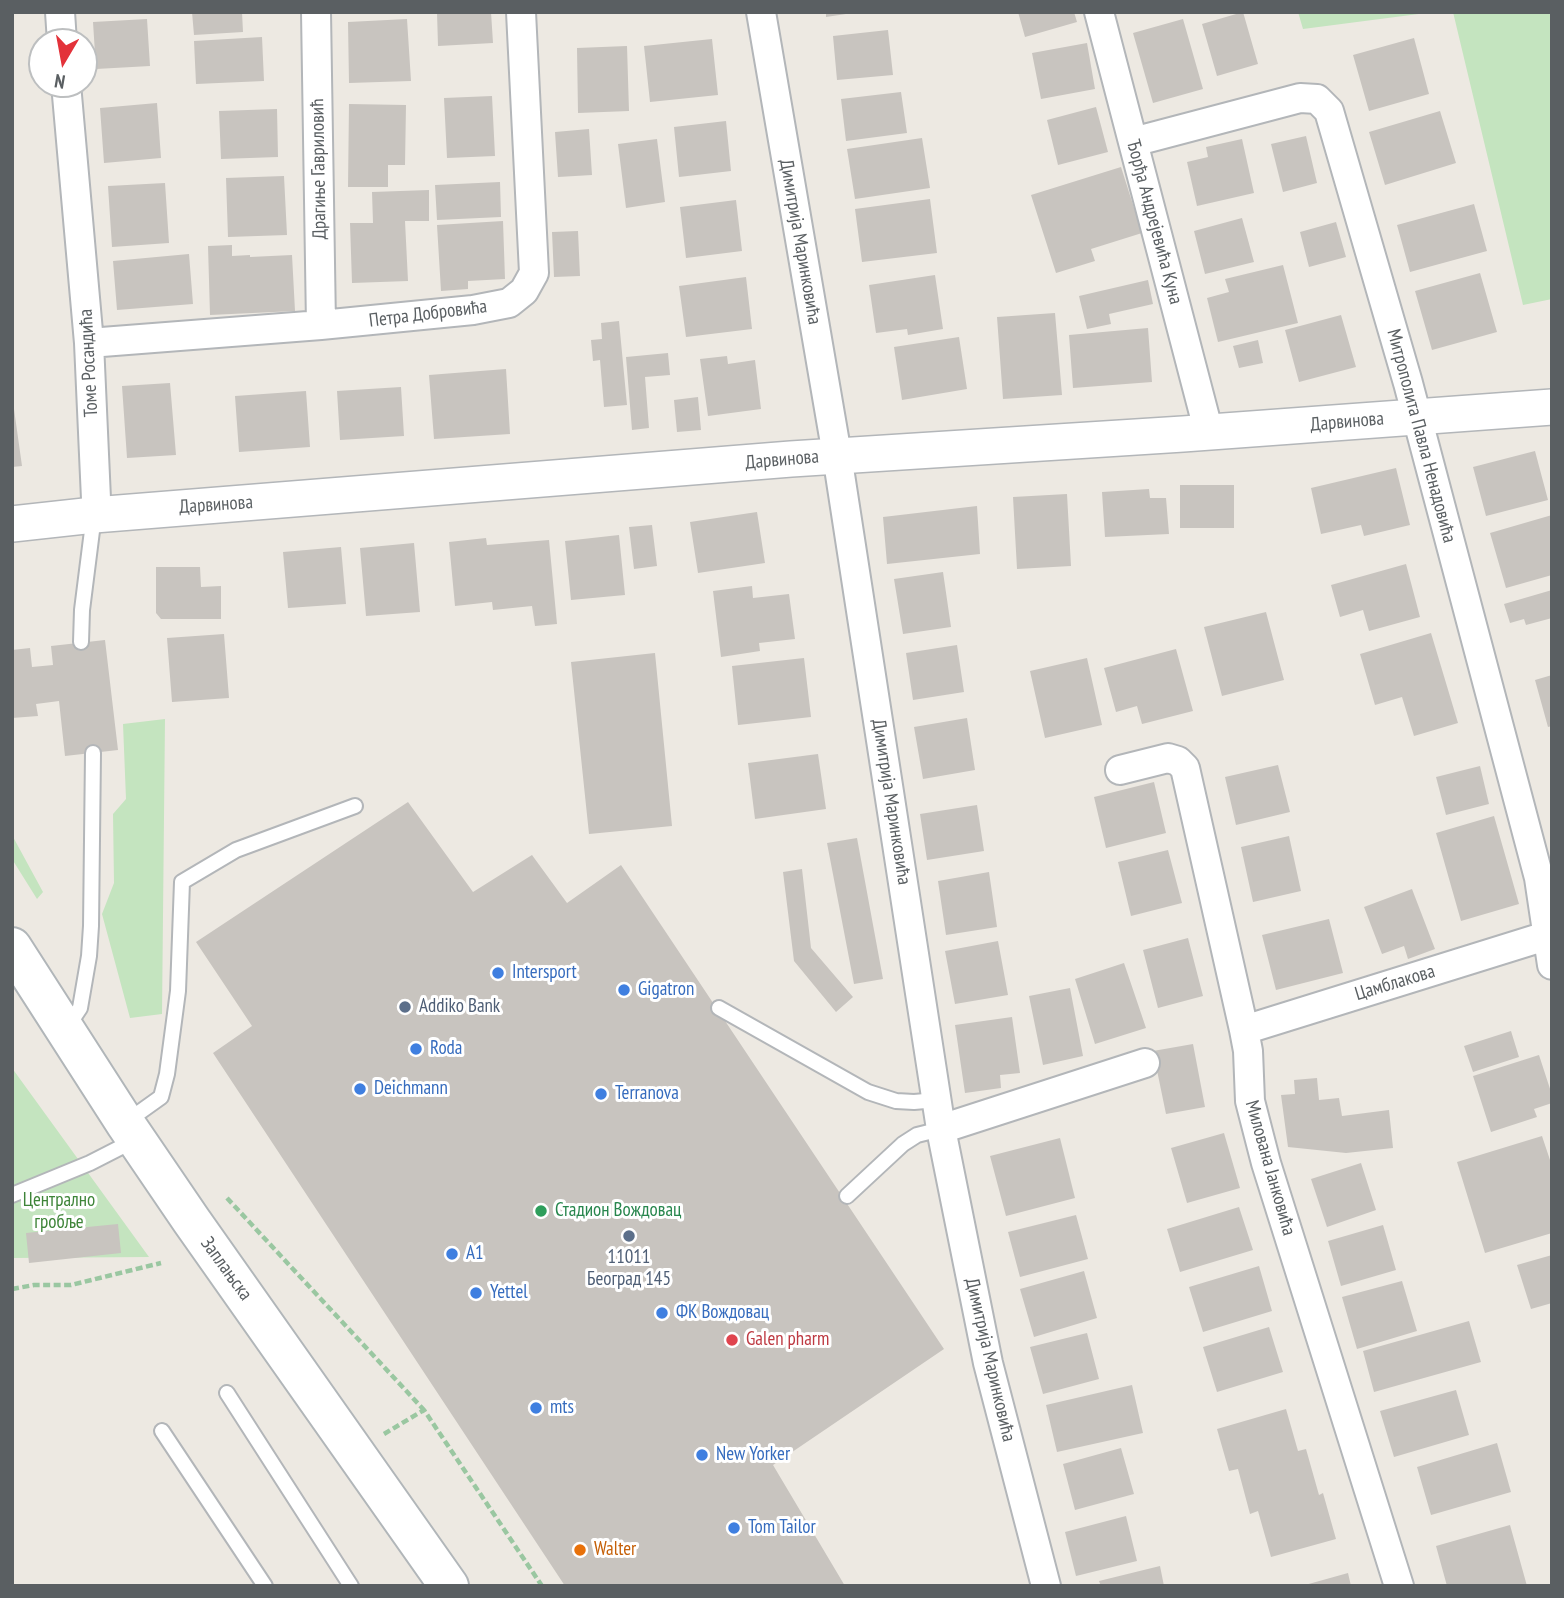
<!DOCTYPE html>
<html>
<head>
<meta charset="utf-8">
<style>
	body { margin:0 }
	#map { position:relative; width:1564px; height:1598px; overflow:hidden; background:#ede9e2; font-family:"PT Sans Narrow",sans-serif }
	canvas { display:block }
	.frame { position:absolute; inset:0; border:14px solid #5a5f62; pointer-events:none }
	.north { position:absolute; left:28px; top:28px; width:70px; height:70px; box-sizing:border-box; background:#fff; border:2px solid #bdbfc0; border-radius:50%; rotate:190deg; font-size:19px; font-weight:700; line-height:28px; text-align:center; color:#5a5f62 }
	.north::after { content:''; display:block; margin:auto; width:24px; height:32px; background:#e3323a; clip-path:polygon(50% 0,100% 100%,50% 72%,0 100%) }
</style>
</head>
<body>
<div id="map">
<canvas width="1564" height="1598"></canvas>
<div class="frame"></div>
<div class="north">N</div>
</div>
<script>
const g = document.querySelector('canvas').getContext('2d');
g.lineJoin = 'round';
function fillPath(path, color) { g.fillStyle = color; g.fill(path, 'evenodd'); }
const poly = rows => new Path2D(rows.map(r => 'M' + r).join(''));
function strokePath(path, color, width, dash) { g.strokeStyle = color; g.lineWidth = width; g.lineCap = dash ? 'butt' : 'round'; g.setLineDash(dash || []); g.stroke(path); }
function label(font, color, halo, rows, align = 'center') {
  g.font = font + ' "PT Sans Narrow",sans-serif'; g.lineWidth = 6; g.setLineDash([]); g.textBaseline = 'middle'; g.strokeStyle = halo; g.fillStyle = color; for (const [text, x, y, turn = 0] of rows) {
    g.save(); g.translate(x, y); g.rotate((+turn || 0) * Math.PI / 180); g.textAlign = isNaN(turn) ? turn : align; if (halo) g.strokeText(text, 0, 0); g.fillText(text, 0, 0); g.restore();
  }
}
const green = poly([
	[1298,12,1434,12,1303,29],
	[1453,12,1551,12,1552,299,1523,305],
	[165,719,162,1014,130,1018,102,914,114,883,113,814,126,799,123,724],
	[12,835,43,892,37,899,12,859],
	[12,1068,149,1257,12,1258]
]);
const building = poly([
	[192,12,242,12,243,32,194,35],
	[437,12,491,12,493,43,438,46],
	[826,12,846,12,846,14,826,17],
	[1018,12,1074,12,1077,22,1025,37],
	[1243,12,1258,64,1217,76,1202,24],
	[147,19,150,66,96,69,93,22],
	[407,19,411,81,349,83,348,22],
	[1183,19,1203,89,1153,103,1133,33],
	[888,30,893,75,837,80,833,36],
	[262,37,264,81,196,84,194,41],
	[1414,38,1429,94,1369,111,1353,55],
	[712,39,718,95,650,102,644,46],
	[1087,43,1095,89,1041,99,1032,53],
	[627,46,629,111,578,113,577,48],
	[901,92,907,133,846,141,841,99],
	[492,96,495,156,447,158,444,98],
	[157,103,161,158,104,163,100,108],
	[349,104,406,105,405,165,388,165,388,187,348,187],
	[1096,107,1108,152,1058,165,1047,120],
	[277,109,278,157,221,159,219,111],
	[1440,111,1456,163,1385,185,1369,132],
	[726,121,731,171,679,177,674,127],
	[589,129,592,175,558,177,555,132],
	[1306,136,1317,183,1283,192,1271,144],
	[922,138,930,188,855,199,847,149],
	[657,139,665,202,626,208,618,144],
	[1242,139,1254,193,1197,206,1187,162,1208,157,1206,147],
	[1121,167,1142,233,1091,249,1095,261,1056,273,1031,195],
	[284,176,287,235,228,237,226,178],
	[500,182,501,217,437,220,435,185],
	[165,183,169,243,112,247,108,186],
	[429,190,429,221,405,221,408,281,352,283,350,223,373,223,372,192],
	[930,199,937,253,862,262,855,209],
	[736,200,742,251,686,258,680,207],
	[1474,204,1487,251,1410,272,1397,225],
	[1242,218,1254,262,1205,274,1194,231],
	[503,221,505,279,468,281,468,289,441,291,437,225],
	[1336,222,1346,257,1309,267,1300,232],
	[578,231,580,276,554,277,552,232],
	[232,245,232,256,250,255,250,257,292,255,295,311,210,315,208,246],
	[189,254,193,304,117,310,113,261],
	[1283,265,1298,323,1218,342,1207,298,1229,292,1225,279],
	[1480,273,1497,332,1432,350,1415,291],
	[935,275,943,329,908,335,907,329,876,333,869,285],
	[746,277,752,329,686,337,679,286],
	[1148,280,1153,304,1109,314,1111,324,1087,329,1079,296],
	[1055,313,1062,395,1003,399,997,317],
	[1341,315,1356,367,1299,382,1285,330],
	[619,321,627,405,604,407,600,360,593,361,591,340,602,339,601,323],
	[1148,328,1152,382,1073,388,1069,335],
	[959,337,967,389,902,400,894,347],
	[1258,340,1263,363,1239,368,1233,346],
	[668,353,670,375,645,377,649,428,632,430,626,357],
	[727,356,728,364,755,360,761,409,708,416,700,359],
	[506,369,510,434,434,439,429,375],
	[170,383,176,455,127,458,122,386],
	[401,387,404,436,340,440,337,391],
	[306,391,310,447,239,452,235,396],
	[698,397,701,430,677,432,674,400],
	[12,409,14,409,22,466,12,467],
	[1535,451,1548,500,1486,516,1473,467],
	[1396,468,1410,525,1364,536,1361,525,1321,534,1311,488],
	[1180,485,1234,485,1234,528,1180,528],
	[1149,489,1150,498,1166,498,1169,534,1105,537,1102,492],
	[1067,494,1071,566,1017,569,1013,497],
	[977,506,980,554,887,564,883,517],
	[757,512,765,563,698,573,690,522],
	[1552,515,1552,575,1506,588,1490,533],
	[652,525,657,566,634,569,629,527],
	[619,535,625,595,571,600,565,541],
	[486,538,487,545,549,540,557,624,535,626,532,606,493,610,492,602,455,606,449,542],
	[414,543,420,612,366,616,360,548],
	[341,547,346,604,288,608,283,552],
	[1406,564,1420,617,1369,631,1363,610,1340,617,1331,585],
	[156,567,200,567,201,587,221,586,221,619,161,619,156,613],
	[943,572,951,627,903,634,894,579],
	[752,586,753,598,789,594,795,639,759,643,760,651,721,657,713,591],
	[1552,590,1552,618,1526,625,1524,619,1510,623,1504,604],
	[1266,612,1284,680,1222,696,1204,627],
	[1431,633,1458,723,1414,736,1402,697,1375,705,1360,654],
	[224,634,229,698,172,702,167,638],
	[105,640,118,750,65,756,59,701,36,704,38,716,12,718,12,650,30,648,32,667,53,665,51,646],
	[957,645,964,692,913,700,906,653],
	[1176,649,1193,711,1142,724,1137,706,1116,712,1104,668],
	[655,653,672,826,589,834,571,662],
	[804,658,811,717,738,725,732,666],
	[1087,658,1102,725,1045,738,1030,671],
	[1552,675,1552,726,1548,727,1535,680],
	[967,718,975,770,923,779,914,727],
	[818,754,826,809,755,819,748,763],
	[1278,765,1290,812,1236,825,1225,777],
	[1480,766,1489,804,1446,815,1436,777],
	[1154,782,1166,833,1106,848,1094,797],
	[408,802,473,892,532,855,567,903,621,865,944,1349,773,1465,845,1586,565,1586,213,1053,252,1026,196,942],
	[977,805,984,851,927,860,920,814],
	[1494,816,1519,904,1461,921,1436,833],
	[1289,836,1301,891,1253,902,1241,847],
	[857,838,883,979,854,984,827,843],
	[1168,850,1182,903,1131,916,1118,862],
	[802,869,811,948,853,997,836,1012,794,961,783,872],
	[989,872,997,927,946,935,938,881],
	[1412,889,1435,949,1408,959,1404,946,1382,954,1364,907],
	[1329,919,1343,973,1276,990,1262,935],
	[1188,938,1203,996,1158,1008,1143,950],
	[998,941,1008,995,955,1004,945,951],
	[1124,963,1146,1028,1095,1044,1075,979],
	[1070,988,1083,1056,1043,1065,1029,996],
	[1012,1017,1020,1073,1000,1075,1001,1088,965,1093,955,1025],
	[1511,1031,1519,1057,1473,1072,1464,1046],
	[1193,1044,1205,1107,1166,1114,1153,1051],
	[1539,1055,1552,1095,1552,1103,1534,1109,1537,1117,1491,1132,1473,1076],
	[1317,1078,1319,1100,1339,1098,1342,1116,1389,1110,1393,1148,1346,1153,1288,1147,1281,1095,1295,1094,1294,1080],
	[1224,1133,1240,1188,1187,1203,1171,1148],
	[1542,1136,1552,1166,1552,1233,1485,1253,1457,1162],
	[1060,1138,1075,1198,1006,1216,990,1156],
	[1361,1163,1376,1210,1327,1227,1311,1179],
	[1239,1207,1253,1250,1180,1272,1167,1229],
	[1076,1215,1088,1259,1020,1277,1008,1232],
	[118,1224,121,1253,29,1263,26,1233],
	[1383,1225,1396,1270,1341,1286,1328,1241],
	[1552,1255,1552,1303,1531,1309,1517,1265],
	[1259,1266,1272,1311,1203,1332,1189,1287],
	[1084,1271,1097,1318,1034,1337,1020,1289],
	[1402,1281,1417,1331,1357,1349,1342,1297],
	[1469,1321,1481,1362,1374,1392,1363,1351],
	[1269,1327,1283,1372,1217,1392,1203,1347],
	[1087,1333,1099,1379,1043,1394,1030,1347],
	[1132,1385,1143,1433,1057,1452,1046,1405],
	[1456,1390,1469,1435,1394,1457,1380,1411],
	[1286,1409,1298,1451,1306,1449,1319,1495,1323,1493,1336,1539,1271,1557,1258,1511,1250,1514,1238,1469,1229,1471,1217,1429],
	[1497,1443,1511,1492,1431,1515,1417,1467],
	[1121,1448,1134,1494,1075,1510,1063,1464],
	[1126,1516,1137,1561,1076,1576,1065,1532],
	[1510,1525,1527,1586,1447,1586,1436,1546],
	[1160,1566,1164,1586,1101,1586,1099,1581],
	[1348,1573,1351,1586,1305,1586,1305,1585]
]);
const path = poly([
	[227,1198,424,1410],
	[12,1289,34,1285,71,1285,161,1263],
	[384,1434,424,1410,542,1586]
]);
const service = poly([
	[81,642,82,610,94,515],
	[719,1008,868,1092,896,1101,914,1102,937,1100],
	[68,1026,80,1008,89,956,91,926,93,753],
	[126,1122,161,1097,167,1074,178,991,182,882,236,850,355,806],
	[12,1195,90,1163,135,1140],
	[847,1196,903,1144,917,1135,941,1129],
	[227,1393,351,1586],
	[162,1431,265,1586]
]);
const minor = poly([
	[60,12,62,42],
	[316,12,321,325],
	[761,12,837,455,941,1129,988,1363,1046,1586],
	[1099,12,1209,433],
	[66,84,89,343,96,499,94,515],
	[1133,142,1300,98,1317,99,1329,111,1408,383,1539,878,1552,965],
	[89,343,321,325,473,310,509,303,524,291,534,273,521,12],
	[1120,770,1168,758,1178,761,1185,768,1244,1030,1248,1051,1250,1101,1266,1163,1399,1586],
	[1244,1030,1546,936],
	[941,1129,1145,1063]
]);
const tertiary = poly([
	[12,524,94,515,791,459,1183,434,1552,407]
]);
const secondary = poly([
	[12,947,125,1123,191,1220,449,1586]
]);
const markers = [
	[498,973,7,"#3f7fe0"],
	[624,990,7,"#3f7fe0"],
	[405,1007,7,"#5c6f8a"],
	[416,1049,7,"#3f7fe0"],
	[360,1089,7,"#3f7fe0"],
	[601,1094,7,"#3f7fe0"],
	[541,1211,7,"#2e9e5b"],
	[629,1236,7,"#5c6f8a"],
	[452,1254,7,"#3f7fe0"],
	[476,1293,7,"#3f7fe0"],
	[662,1313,7,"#3f7fe0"],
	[732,1340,7,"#e0444e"],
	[536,1408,7,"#3f7fe0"],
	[702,1455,7,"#3f7fe0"],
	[734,1528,7,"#3f7fe0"],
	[580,1550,7,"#e8710a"]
];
const streetNames = [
	["Драгиње Гавриловић",319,169,-91],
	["Ђорђа Андрејевића Куна",1154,222,75],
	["Димитрија Маринковића",800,242,80],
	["Петра Добровића",428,314,-7],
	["Томе Росандића",89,363,-93],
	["Дарвинова",1347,422,-5],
	["Митрополита Павла Ненадовића",1421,436,75],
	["Дарвинова",782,460,-5],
	["Дарвинова",216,505,-4],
	["Димитрија Маринковића",891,802,81],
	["Цамблакова",1395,983,-17],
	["Милована Јанковића",1270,1168,74],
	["Заплањска",226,1269,54],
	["Димитрија Маринковића",990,1360,77]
];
const shopNames = [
	["Intersport",512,973],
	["Gigatron",638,990],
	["Roda",430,1049],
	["Deichmann",374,1089],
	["Terranova",615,1094],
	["A1",466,1254],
	["Yettel",490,1293],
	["ФК Вождовац",676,1313],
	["mts",550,1408],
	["New Yorker",716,1455],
	["Tom Tailor",748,1528]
];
const serviceNames = [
	["Addiko Bank",419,1007],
	["11011",629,1258,"center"],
	["Београд 145",629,1280,"center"]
];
const parkNames = [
	["Централно",59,1201],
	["гробље",59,1223]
];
const leisureNames = [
	["Стадион Вождовац",555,1211]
];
const healthNames = [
	["Galen pharm",746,1340]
];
const foodNames = [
	["Walter",594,1550]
];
fillPath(green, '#c4e4bf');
fillPath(building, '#c8c4bf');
strokePath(service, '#b3b6b9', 18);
strokePath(minor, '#b3b6b9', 32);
strokePath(tertiary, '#b3b6b9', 38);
strokePath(secondary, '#b1b6b9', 42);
strokePath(path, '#9ac7a1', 4.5, [7, 3.5]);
strokePath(service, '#fff', 14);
strokePath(minor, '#fff', 28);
strokePath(tertiary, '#fff', 35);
strokePath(secondary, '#fff', 38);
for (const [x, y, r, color] of markers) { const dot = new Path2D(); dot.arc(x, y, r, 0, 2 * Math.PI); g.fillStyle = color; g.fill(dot); strokePath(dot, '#fff', 2.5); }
label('19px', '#5a5f62', '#fff', streetNames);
label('19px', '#366cbe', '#fff', shopNames, 'left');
label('19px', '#4e5e75', '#fff', serviceNames, 'left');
label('19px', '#3e8438', '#fff', parkNames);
label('19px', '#27864d', '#fff', leisureNames, 'left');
label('19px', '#be3a42', '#fff', healthNames, 'left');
label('19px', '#c56008', '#fff', foodNames, 'left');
</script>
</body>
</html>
